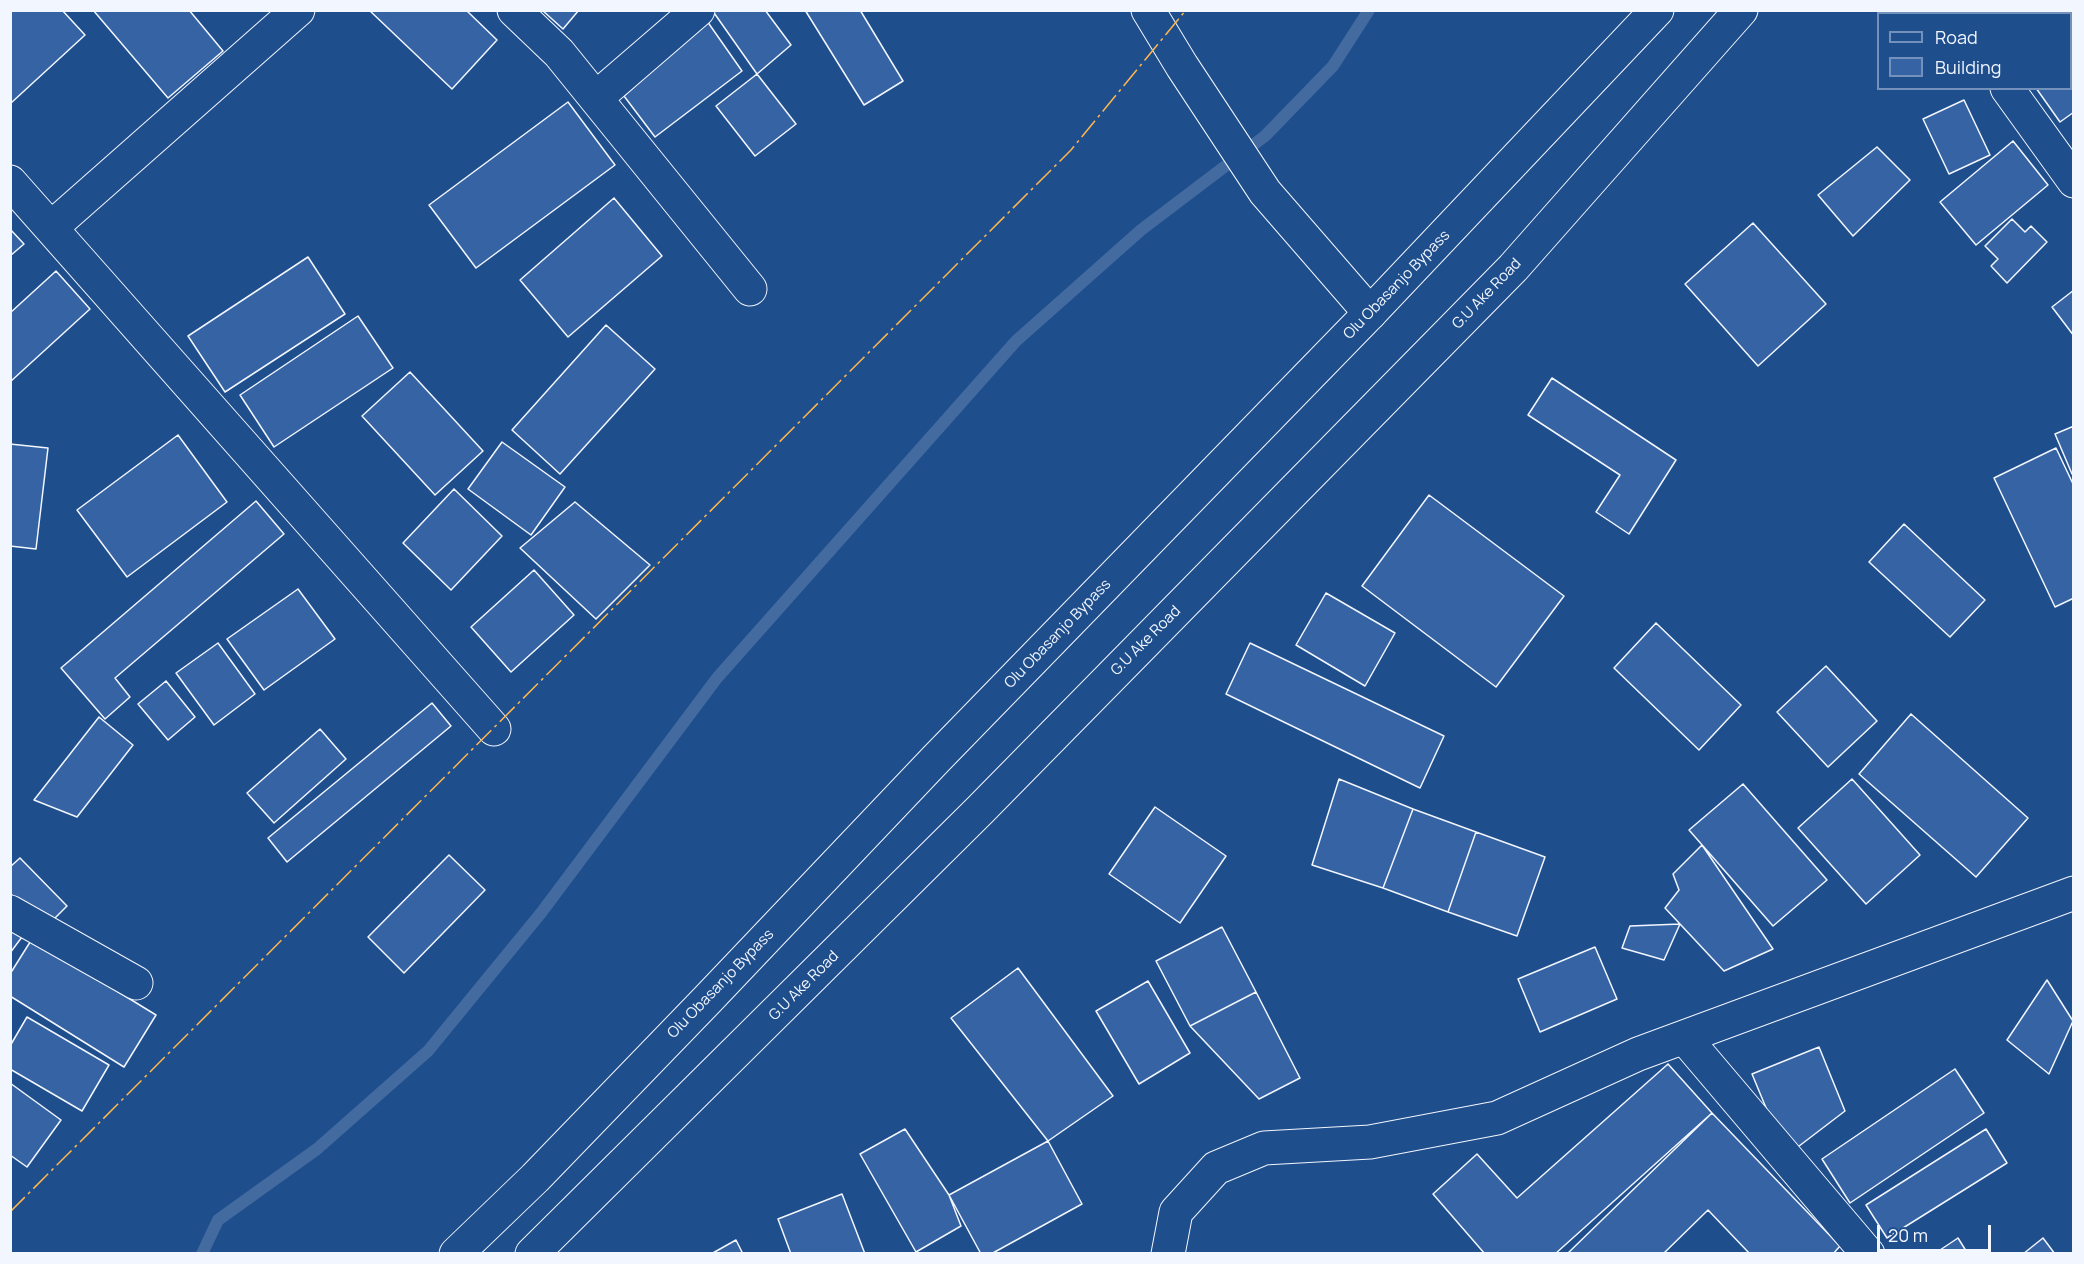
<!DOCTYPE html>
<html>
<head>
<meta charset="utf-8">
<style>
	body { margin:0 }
	#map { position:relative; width:2084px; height:1264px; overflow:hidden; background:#1f4e8c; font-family:Manrope,sans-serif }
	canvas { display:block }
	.frame { position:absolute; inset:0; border:12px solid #f2f6ff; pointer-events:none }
	.legend { position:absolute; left:1877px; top:12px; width:195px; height:78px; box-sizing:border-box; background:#1f4e8c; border:2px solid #7391ba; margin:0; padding:8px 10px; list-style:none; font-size:18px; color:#f2f6ff }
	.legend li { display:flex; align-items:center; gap:12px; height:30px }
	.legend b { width:30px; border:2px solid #7391ba }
	.scale { position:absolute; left:1877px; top:1225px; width:114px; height:27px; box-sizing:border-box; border:3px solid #f2f6ff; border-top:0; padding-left:8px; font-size:18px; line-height:21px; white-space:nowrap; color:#f2f6ff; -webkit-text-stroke:4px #1f4e8c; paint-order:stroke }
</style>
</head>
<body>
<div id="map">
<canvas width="2084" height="1264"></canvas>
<div class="frame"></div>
<ul class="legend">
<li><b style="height:8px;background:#1f4e8c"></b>Road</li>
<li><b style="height:16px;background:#3563a3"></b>Building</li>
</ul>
<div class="scale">20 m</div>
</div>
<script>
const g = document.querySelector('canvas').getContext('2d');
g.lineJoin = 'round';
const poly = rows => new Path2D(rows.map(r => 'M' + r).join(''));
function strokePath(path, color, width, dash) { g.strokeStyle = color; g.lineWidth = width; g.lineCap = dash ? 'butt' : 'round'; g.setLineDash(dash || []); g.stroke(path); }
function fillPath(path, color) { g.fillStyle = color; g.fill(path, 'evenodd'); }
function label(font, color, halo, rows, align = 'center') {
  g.font = font + ' Manrope,sans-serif'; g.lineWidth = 4.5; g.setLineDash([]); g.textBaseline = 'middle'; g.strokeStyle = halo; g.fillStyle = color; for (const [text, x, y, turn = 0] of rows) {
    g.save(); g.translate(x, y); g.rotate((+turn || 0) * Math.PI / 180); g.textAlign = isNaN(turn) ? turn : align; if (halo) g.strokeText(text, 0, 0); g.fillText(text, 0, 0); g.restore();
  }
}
const stream = poly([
	[202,1254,218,1220,317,1149,428,1051,541,913,717,678,1016,341,1141,230,1265,136,1333,66,1369,10]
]);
const building = poly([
	[10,10,62,10,85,35,11,103,10,10],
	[93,10,189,10,223,51,168,98,93,10],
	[369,10,466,10,497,40,452,89,369,10],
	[542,10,579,10,563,29,542,10],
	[712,10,765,10,791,45,757,74,712,10],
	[805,10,860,10,903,81,864,105,805,10],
	[2009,10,2074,10,2074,18,2070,20,2070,14,2011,14,2009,10],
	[707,21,742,71,655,137,624,96,707,21],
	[2074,32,2074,112,2060,122,2036,88,2070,88,2070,34,2074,32],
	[757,74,796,124,755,156,716,106,757,74],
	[1964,100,1990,155,1949,174,1923,119,1964,100],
	[568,102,615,165,476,268,429,205,568,102],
	[2013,141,2048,185,1976,245,1940,202,2013,141],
	[1877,147,1910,180,1853,236,1818,195,1877,147],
	[614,198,662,256,568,337,520,280,614,198],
	[2012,219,2025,232,2031,226,2047,242,2007,283,1991,266,1998,259,1985,246,2012,219],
	[1753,223,1826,304,1758,366,1685,284,1753,223],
	[10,229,24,244,10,256,10,229],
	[308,257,345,314,225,392,188,336,308,257],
	[56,271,90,309,10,382,10,313,56,271],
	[2074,290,2074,336,2052,307,2074,290],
	[358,316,393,368,274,447,240,395,358,316],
	[606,325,655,369,560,474,512,430,606,325],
	[410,372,483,451,435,495,362,416,410,372],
	[1552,378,1676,460,1629,534,1596,512,1620,475,1528,415,1552,378],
	[2074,426,2074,474,2072,474,2055,434,2074,426],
	[178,435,227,502,127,577,77,510,178,435],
	[502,442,565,487,531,535,468,489,502,442],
	[10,444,48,448,36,549,10,546,10,444],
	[2056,448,2074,486,2074,598,2055,607,1994,478,2056,448],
	[454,489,502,536,451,590,403,543,454,489],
	[1429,495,1564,596,1496,687,1362,586,1429,495],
	[256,501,284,534,115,678,130,697,105,719,61,668,256,501],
	[575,502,650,565,596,619,520,548,575,502],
	[1904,524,1985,600,1950,637,1869,562,1904,524],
	[534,570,574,615,511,672,471,627,534,570],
	[298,589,335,639,264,690,227,639,298,589],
	[1326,593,1395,633,1365,686,1296,645,1326,593],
	[1656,623,1741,705,1699,750,1614,668,1656,623],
	[218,643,255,694,214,725,176,673,218,643],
	[1250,643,1444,736,1420,788,1226,694,1250,643],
	[1826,666,1877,721,1828,767,1777,712,1826,666],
	[166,681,195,717,168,740,138,704,166,681],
	[432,703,451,726,287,862,268,838,432,703],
	[1911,714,2028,818,1976,877,1859,774,1911,714],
	[99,717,133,745,77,817,34,800,99,717],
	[320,729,346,759,274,823,247,793,320,729],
	[1339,779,1413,809,1383,888,1312,865,1339,779],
	[1852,779,1920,855,1866,904,1798,828,1852,779],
	[1743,784,1827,880,1773,926,1689,830,1743,784],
	[1155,807,1226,856,1180,923,1109,874,1155,807],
	[1413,809,1476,832,1448,912,1383,888,1413,809],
	[1476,832,1545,857,1517,936,1448,912,1476,832],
	[1702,845,1773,949,1724,971,1665,908,1679,890,1673,874,1702,845],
	[449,855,485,890,404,973,368,937,449,855],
	[20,858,67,906,45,928,10,893,10,867,20,858],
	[10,922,25,933,10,953,10,922],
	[1680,924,1664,960,1622,948,1630,926,1680,924],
	[1222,927,1256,992,1190,1026,1156,961,1222,927],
	[32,939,156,1015,124,1067,10,996,10,974,32,939],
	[1595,947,1617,999,1540,1032,1518,979,1595,947],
	[1018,968,1113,1096,1048,1141,951,1018,1018,968],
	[2047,980,2073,1021,2049,1074,2007,1040,2047,980],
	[1148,981,1190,1053,1139,1084,1096,1011,1148,981],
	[1256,992,1300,1078,1259,1099,1190,1026,1256,992],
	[27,1017,109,1065,82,1111,10,1069,10,1046,27,1017],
	[1819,1047,1845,1111,1786,1156,1752,1074,1819,1047],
	[1668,1064,1712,1113,1555,1254,1485,1254,1433,1194,1477,1154,1517,1198,1668,1064],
	[1955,1069,1984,1113,1850,1203,1822,1159,1955,1069],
	[10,1083,61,1120,27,1167,10,1155,10,1083],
	[1712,1113,1840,1246,1833,1254,1750,1254,1708,1210,1663,1254,1567,1254,1712,1113],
	[905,1129,949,1195,961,1226,916,1252,860,1154,905,1129],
	[1986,1129,2007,1163,1887,1238,1866,1205,1986,1129],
	[1048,1141,1082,1204,991,1254,981,1254,949,1195,1048,1141],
	[842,1194,865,1254,791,1254,778,1219,842,1194],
	[1958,1238,1968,1254,1934,1254,1958,1238],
	[2043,1238,2055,1254,2023,1254,2043,1238],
	[736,1240,743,1254,711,1254,736,1240]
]);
const minor = poly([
	[514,10,559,53,750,289],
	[1148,10,1182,66,1265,192,1370,313],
	[1949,10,1951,14],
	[2007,88,2074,181],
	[596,98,698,10],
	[10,182,494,729],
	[52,227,298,10],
	[10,912,136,983],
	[1684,1037,1868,1254],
	[1168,1254,1176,1212,1216,1168,1264,1148,1370,1142,1497,1118,1638,1054,2074,893]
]);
const major = poly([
	[456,1254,535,1178,708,999,936,759,1370,313,1657,10],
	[532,1254,980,810,1513,268,1741,10]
]);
const power = poly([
	[10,1212,1071,150,1186,10]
]);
const streetNames = [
	["Olu Obasanjo Bypass",1397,285,-46],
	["G.U Ake Road",1487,294,-46],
	["Olu Obasanjo Bypass",1058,634,-46],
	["G.U Ake Road",1146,641,-45],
	["Olu Obasanjo Bypass",721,984,-46],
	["G.U Ake Road",804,986,-45]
];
strokePath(stream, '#446ba0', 12);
fillPath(building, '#3563a3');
strokePath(building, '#f2f6ff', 1.5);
strokePath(minor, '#f2f6ff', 35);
strokePath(major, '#f2f6ff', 35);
strokePath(minor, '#1f4e8c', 33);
strokePath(major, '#1f4e8c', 33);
strokePath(power, '#ffb74d', 1.5, [21, 4.5, 3, 4.5]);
label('15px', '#f2f6ff', '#1f4e8c', streetNames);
</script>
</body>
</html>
